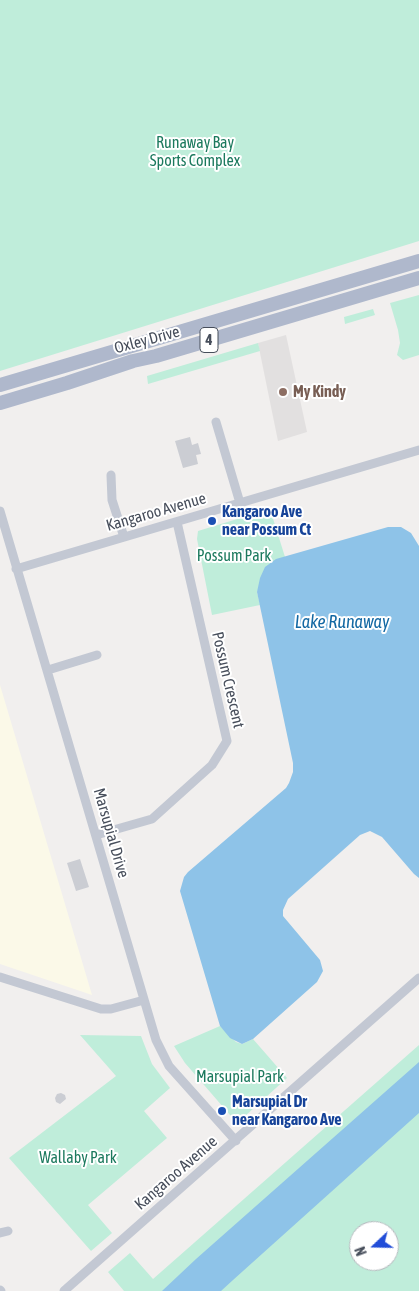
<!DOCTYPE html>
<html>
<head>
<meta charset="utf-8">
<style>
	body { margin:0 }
	#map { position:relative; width:419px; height:1291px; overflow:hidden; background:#f1efee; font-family:"Asap Condensed",sans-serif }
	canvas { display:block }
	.north { position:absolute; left:349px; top:1221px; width:50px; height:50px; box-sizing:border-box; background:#fff; border:1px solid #b5b8bd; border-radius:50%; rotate:249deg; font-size:14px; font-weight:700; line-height:20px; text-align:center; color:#474e5b }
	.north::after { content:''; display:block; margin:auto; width:18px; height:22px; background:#214dd8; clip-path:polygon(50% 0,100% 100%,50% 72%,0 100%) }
</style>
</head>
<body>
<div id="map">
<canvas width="419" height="1291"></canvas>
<div class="north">N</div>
</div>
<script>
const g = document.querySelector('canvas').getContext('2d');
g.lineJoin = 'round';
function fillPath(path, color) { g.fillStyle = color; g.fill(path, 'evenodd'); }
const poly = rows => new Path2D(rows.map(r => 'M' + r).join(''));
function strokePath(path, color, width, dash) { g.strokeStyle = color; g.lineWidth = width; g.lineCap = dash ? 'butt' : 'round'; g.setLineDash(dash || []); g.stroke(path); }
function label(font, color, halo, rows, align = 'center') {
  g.font = font + ' "Asap Condensed",sans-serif'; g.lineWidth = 4; g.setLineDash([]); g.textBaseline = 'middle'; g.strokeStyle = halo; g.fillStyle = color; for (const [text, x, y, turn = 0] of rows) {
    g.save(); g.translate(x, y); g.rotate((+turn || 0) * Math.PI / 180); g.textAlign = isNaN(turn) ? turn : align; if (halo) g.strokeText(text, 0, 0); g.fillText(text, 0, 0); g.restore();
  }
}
const commercial = poly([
	[0,685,92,995,0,964]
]);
const education = poly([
	[286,335,307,432,278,441,258,343]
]);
const green = poly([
	[0,0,419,0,419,241,0,371],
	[419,295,419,355,403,360,397,355,400,343,398,330,390,303],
	[373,309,375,315,345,324,344,317],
	[258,343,260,351,148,384,147,376],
	[270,509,285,557,276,560,257,592,260,605,212,615,197,539,198,531],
	[220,1026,236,1042,242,1044,253,1039,287,1078,244,1117,239,1118,234,1118,230,1115,185,1063,174,1046],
	[80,1035,141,1036,152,1064,170,1088,144,1111,167,1138,88,1205,112,1233,91,1251,9,1158,116,1076],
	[419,1045,419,1291,124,1291,108,1272,130,1253,153,1279],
	[359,1231,389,1231,389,1261,359,1261]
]);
const water = poly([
	[388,527,401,527,411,533,419,546,419,878,414,874,382,837,370,831,360,835,288,899,283,910,283,916,320,960,323,971,317,982,253,1039,242,1044,230,1038,220,1026,180,891,184,877,188,872,286,788,289,783,293,772,293,763,257,592,260,578,265,567,276,559],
	[419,1062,419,1113,233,1280,221,1291,162,1291,196,1259]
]);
const building = poly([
	[190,437,192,445,198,443,201,454,196,455,198,464,183,468,175,441],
	[80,859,89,887,76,891,67,863],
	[61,1093,65,1095,66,1099,60,1104,56,1102,55,1098,57,1094]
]);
const minor = poly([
	[216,422,240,503],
	[111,475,112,500,124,537],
	[0,511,156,1040,169,1066,236,1141],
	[16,569,419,450],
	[48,670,97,655],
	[96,835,152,819,212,765,227,741,177,522],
	[0,977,101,1009,111,1009,144,1000],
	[0,1233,8,1231],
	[0,1290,1,1291],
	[64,1291,419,978]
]);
const primary = poly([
	[0,385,419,261],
	[0,403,67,383,133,361,156,356,419,278]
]);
const markers = [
	[283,392,5,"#8d6e63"],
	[212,521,5,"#1a4fb4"],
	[222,1111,5,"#1a4fb4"]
];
const shields = [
	[209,340,18]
];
const shieldNames = [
	["4",209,340]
];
const parkNames = [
	["Runaway Bay",195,143],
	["Sports Complex",195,161],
	["Possum Park",234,556],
	["Marsupial Park",240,1077],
	["Wallaby Park",78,1158]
];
const streetNames = [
	["Oxley Drive",147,340,-15],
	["Kangaroo Avenue",156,512,-16],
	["Possum Crescent",228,680,77],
	["Marsupial Drive",111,833,74],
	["Kangaroo Avenue",176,1173,-41]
];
const educationNames = [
	["My Kindy",293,392]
];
const transitNames = [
	["Kangaroo Ave",222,512],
	["near Possum Ct",222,530],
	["Marsupial Dr",232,1102],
	["near Kangaroo Ave",232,1120]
];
const waterNames = [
	["Lake Runaway",342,622]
];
fillPath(commercial, '#fbf9e8');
fillPath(education, '#e2e0e0');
fillPath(green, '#bfedda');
fillPath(water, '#8ec3e8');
fillPath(building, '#cbcdd3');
strokePath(minor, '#c3c8d3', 9);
strokePath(primary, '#afb8cc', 14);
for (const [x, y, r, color] of markers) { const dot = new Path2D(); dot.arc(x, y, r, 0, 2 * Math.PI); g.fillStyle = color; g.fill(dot); strokePath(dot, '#fff', 2); }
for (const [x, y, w] of shields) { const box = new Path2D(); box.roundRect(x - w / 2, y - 12.5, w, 25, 4); g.fillStyle = '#fff'; g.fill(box); strokePath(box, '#474e5b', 1); }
label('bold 15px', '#474e5b', null, shieldNames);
label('16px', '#1b795d', '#fff', parkNames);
label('16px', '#474e5b', '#fff', streetNames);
label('bold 16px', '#785e54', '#fff', educationNames, 'left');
label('bold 16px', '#164399', '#fff', transitNames, 'left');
label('italic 18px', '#1368a3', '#fff', waterNames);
</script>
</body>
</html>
